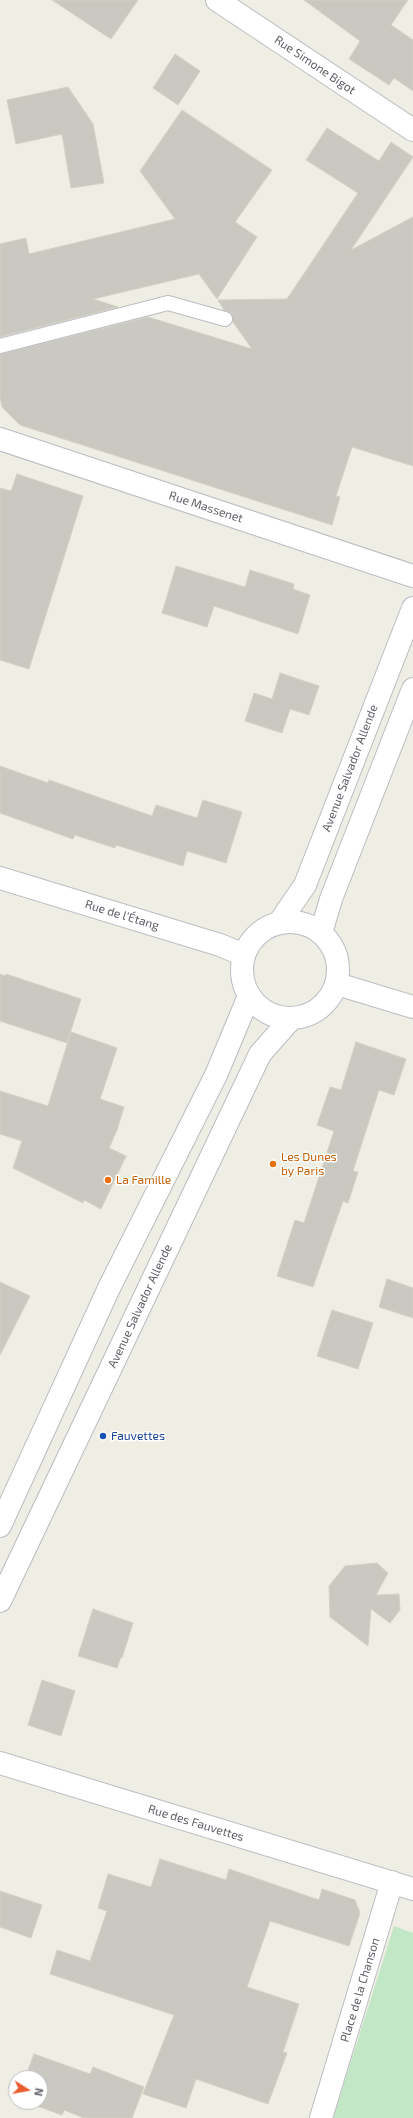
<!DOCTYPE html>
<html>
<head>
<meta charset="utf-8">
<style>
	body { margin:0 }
	#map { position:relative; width:413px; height:2118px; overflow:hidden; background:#efeee4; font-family:"Exo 2",sans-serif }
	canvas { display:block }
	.north { position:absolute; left:8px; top:2070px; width:40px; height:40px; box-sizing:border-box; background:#fff; border:1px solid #bebfc1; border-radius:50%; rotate:101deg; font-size:11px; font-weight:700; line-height:16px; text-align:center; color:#5c5f65 }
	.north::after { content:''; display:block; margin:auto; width:14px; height:18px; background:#ea5d2f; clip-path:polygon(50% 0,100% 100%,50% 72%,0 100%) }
</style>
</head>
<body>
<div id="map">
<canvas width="413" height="2118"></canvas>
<div class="north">N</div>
</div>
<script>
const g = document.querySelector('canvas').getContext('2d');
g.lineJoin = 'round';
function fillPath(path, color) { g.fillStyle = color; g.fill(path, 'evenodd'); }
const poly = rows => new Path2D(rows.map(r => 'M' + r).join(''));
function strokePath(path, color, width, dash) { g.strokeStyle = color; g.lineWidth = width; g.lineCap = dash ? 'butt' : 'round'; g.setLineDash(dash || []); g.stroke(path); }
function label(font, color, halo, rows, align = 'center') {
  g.font = font + ' "Exo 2",sans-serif'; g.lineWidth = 3; g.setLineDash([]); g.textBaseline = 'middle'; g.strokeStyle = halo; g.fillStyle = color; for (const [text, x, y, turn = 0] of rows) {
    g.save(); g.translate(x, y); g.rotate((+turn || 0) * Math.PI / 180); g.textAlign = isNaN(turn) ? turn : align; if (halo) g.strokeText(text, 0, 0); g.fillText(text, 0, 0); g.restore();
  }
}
const green = poly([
	[394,1926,413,1933,413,2118,333,2118]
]);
const building = poly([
	[52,0,138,0,111,39,52,0],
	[304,0,408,0,391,25,413,40,413,91,394,78,389,85,349,59,360,41,304,0],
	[175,54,200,71,178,105,153,88,175,54],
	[68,87,93,124,104,183,71,188,62,134,16,144,7,100,68,87],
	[182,110,272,170,235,222,257,237,217,299,199,274,93,299,118,307,0,337,0,244,26,238,29,254,175,219,140,171,182,110],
	[327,128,379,161,391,142,413,157,351,250,413,217,413,466,352,447,336,496,340,497,332,525,20,425,2,407,0,397,0,354,148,317,252,349,233,322,231,313,224,310,218,300,287,299,358,193,306,160,327,128],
	[17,474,83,496,29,669,0,660,0,488,11,491,17,474],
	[176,566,245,587,250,570,294,584,293,589,310,595,298,634,214,606,207,627,162,613,176,566],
	[280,673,319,686,309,715,290,709,282,733,245,721,254,693,272,699,280,673],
	[0,766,48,783,49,780,152,816,156,805,197,818,203,800,242,812,226,863,187,851,183,866,116,845,115,848,75,835,73,839,0,813,0,766],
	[0,974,6,976,6,974,81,999,67,1043,0,1021,0,974],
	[71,1032,117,1048,100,1099,124,1107,117,1130,109,1148,126,1156,101,1209,84,1200,83,1203,13,1168,22,1141,0,1134,0,1091,48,1106,71,1032],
	[356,1042,406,1059,394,1095,379,1090,353,1171,358,1172,348,1203,343,1201,313,1287,277,1276,295,1220,304,1223,334,1131,317,1125,330,1087,341,1090,356,1042],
	[387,1279,413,1288,413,1318,379,1307,387,1279],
	[0,1282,30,1296,0,1355,0,1282],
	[332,1310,373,1323,358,1369,317,1356,332,1310],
	[377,1563,388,1573,376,1595,399,1594,400,1610,390,1623,371,1609,368,1646,330,1617,329,1586,345,1566,377,1563],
	[93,1609,133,1623,122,1658,121,1657,117,1668,78,1656,93,1609],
	[42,1680,75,1691,61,1736,28,1725,42,1680],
	[160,1859,226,1880,229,1869,319,1900,322,1889,355,1900,360,1913,349,1946,270,1921,247,1987,299,2004,283,2052,287,2053,268,2104,196,2079,186,2108,143,2094,174,2015,50,1974,57,1950,90,1961,107,1911,98,1908,108,1874,151,1887,160,1859],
	[0,1891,42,1905,31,1938,0,1927,0,1891],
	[34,2054,90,2074,93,2067,144,2087,132,2118,84,2118,64,2110,62,2115,26,2102,40,2102,40,2078,25,2078,34,2054]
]);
const lane = poly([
	[0,346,168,303,225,319]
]);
const street = poly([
	[217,0,413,130],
	[0,439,413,576],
	[0,878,220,945,244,955],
	[337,984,413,1007],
	[0,1763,413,1889],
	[321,2118,392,1882]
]);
const secondary = poly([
	'242 970a48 48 0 1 1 96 0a48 48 0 1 1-96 0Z',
	[279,923,305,885,413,608],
	[321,933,331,899,413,689],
	[0,1526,109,1288,216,1075,249,996],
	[0,1601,260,1054,291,1019]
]);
const markers = [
	[273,1164,4,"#e8710a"],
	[108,1180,4,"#e8710a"],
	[103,1436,4,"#1a4fb4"]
];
const streetNames = [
	["Rue Simone Bigot",315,65,34],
	["Rue Massenet",206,507,18],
	["Avenue Salvador Allende",350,768,-69],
	["Rue de l'Étang",122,915,17],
	["Avenue Salvador Allende",140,1306,-65],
	["Rue des Fauvettes",196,1823,17],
	["Place de la Chanson",360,1990,-73]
];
const foodNames = [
	["Les Dunes",281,1157],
	["by Paris",281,1171],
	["La Famille",116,1180]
];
const transitNames = [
	["Fauvettes",111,1436]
];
fillPath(green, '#c1e7c7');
fillPath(building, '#cac9c1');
strokePath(building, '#d4d1c3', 1);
strokePath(lane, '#bcbdc3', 16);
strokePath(street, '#bcbdc3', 24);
strokePath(secondary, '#babcc3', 24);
strokePath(lane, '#fff', 14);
strokePath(street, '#fff', 22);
strokePath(secondary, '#fff', 22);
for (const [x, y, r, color] of markers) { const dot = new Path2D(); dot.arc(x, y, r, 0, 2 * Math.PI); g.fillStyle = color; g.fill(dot); strokePath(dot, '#fff', 1.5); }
label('12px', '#5c5f65', '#fff', streetNames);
label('12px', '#c56008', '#fff', foodNames, 'left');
label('12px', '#164399', '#fff', transitNames, 'left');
</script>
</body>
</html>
